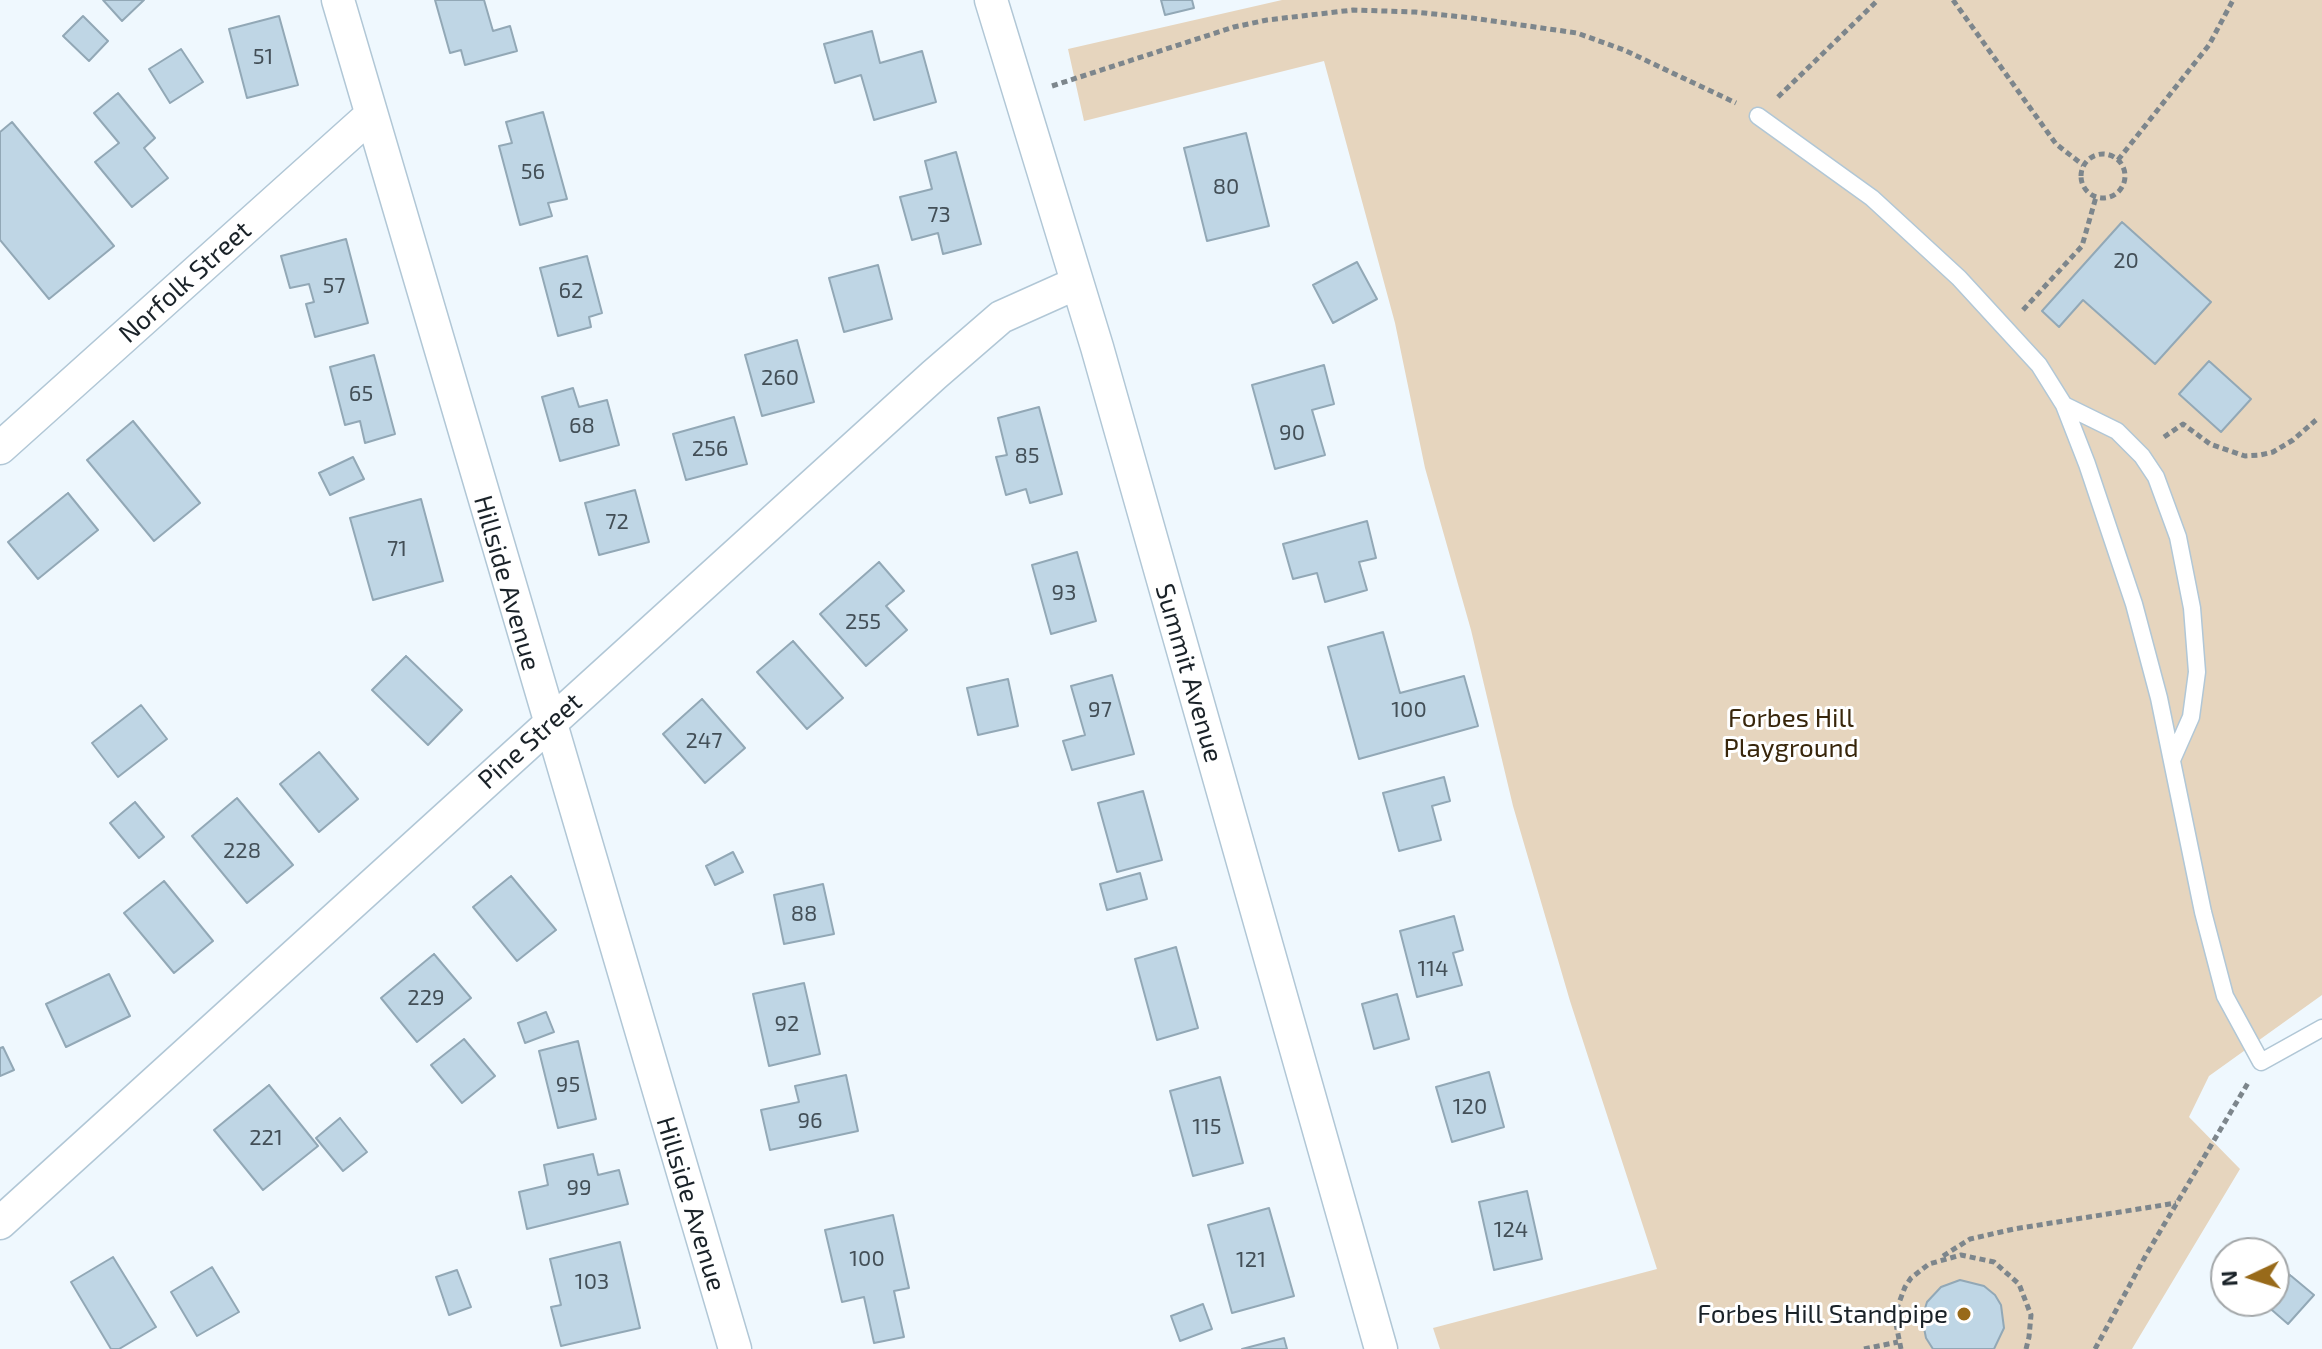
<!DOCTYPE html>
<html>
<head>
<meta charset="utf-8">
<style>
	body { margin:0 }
	#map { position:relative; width:2322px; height:1349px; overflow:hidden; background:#eff8fe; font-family:"Exo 2",sans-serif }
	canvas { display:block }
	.north { position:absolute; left:2210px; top:1237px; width:80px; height:80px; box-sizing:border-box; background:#fff; border:2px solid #a3a7a9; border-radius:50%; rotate:266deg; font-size:22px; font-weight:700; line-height:32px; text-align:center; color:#1a2228 }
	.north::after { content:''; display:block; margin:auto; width:28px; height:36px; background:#986a1a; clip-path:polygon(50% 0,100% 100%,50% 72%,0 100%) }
</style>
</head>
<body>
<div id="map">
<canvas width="2322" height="1349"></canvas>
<div class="north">N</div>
</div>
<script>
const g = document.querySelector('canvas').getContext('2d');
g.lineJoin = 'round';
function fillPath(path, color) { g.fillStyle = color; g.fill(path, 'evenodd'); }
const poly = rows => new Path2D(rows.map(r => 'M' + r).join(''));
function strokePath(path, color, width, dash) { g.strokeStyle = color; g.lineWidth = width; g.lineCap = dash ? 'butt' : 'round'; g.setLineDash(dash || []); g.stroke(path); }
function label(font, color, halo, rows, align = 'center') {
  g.font = font + ' "Exo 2",sans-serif'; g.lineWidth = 6; g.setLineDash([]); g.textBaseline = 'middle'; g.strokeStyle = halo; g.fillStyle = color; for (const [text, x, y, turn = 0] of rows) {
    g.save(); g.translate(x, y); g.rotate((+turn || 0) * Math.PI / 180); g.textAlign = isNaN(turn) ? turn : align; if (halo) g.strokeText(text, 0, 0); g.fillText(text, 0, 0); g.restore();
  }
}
const green = poly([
	[1282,0,2322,0,2322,995,2209,1076,2189,1117,2240,1169,2132,1349,1440,1349,1433,1328,1657,1269,1570,1001,1513,806,1471,630,1425,468,1395,323,1324,61,1084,121,1068,49]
]);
const building = poly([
	[103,0,144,0,122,21,103,0],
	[435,0,484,0,493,31,510,26,517,51,465,65,461,50,450,53,435,0],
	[1161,0,1192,0,1194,8,1165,15,1161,0],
	[83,16,108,41,89,61,63,36,83,16],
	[279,16,298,85,247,98,229,29,279,16],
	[872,31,880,63,922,51,936,102,874,120,861,75,835,83,824,44,872,31],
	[181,49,203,82,170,103,149,69,181,49],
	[118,93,155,138,144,148,168,178,132,207,95,162,119,143,94,113,118,93],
	[543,112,567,199,548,203,552,216,520,225,499,146,512,143,506,122,543,112],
	[12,122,114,246,49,299,0,240,0,132,12,122],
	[1246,133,1269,226,1207,241,1184,148,1246,133],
	[956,152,981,244,943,254,938,233,912,240,900,197,932,189,925,161,956,152],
	[2122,222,2211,302,2155,364,2083,300,2059,327,2042,311,2122,222],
	[346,239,368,323,315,337,306,304,314,302,309,284,290,288,281,256,346,239],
	[587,256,602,313,589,317,591,327,558,336,540,268,587,256],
	[1357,262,1377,299,1333,323,1313,285,1357,262],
	[878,265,892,319,844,332,829,278,878,265],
	[797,340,814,402,762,416,745,355,797,340],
	[374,355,395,434,365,443,360,421,345,425,330,367,374,355],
	[2209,361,2251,399,2221,432,2179,394,2209,361],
	[1324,365,1334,404,1312,410,1325,455,1275,469,1252,385,1324,365],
	[573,388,579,407,607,400,619,445,560,461,542,397,573,388],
	[1039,407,1062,494,1030,503,1026,489,1006,495,996,457,1007,455,998,418,1039,407],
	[734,417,747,464,686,480,673,434,734,417],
	[133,421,200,503,154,541,87,460,133,421],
	[353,457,364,479,330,495,319,473,353,457],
	[635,490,649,542,599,555,585,503,635,490],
	[68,493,98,530,38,579,8,542,68,493],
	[421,499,443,581,373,600,350,518,421,499],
	[1367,521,1376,558,1359,562,1367,590,1325,602,1317,573,1293,579,1283,544,1367,521],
	[1077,552,1096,621,1051,634,1032,565,1077,552],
	[879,562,904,591,886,606,907,630,866,666,820,614,879,562],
	[1383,632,1400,693,1464,676,1478,726,1359,759,1328,647,1383,632],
	[793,641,843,698,807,729,757,672,793,641],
	[406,656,462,710,428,745,372,690,406,656],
	[1112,675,1134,754,1072,770,1063,741,1085,735,1071,686,1112,675],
	[1008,679,1018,726,978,735,967,688,1008,679],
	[702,699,745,748,705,783,663,734,702,699],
	[141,705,167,739,118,777,92,743,141,705],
	[319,752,358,799,319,832,280,784,319,752],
	[1444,777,1450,801,1432,806,1441,840,1399,851,1383,793,1444,777],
	[1143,791,1162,860,1117,872,1098,803,1143,791],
	[237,798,293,865,247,903,192,836,237,798],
	[135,802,164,837,139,858,110,823,135,802],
	[733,852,743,872,715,885,706,866,733,852],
	[1140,873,1147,899,1107,910,1100,884,1140,873],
	[511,876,556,930,517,961,473,907,511,876],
	[164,881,213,941,174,973,124,913,164,881],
	[823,884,834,934,784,944,774,895,823,884],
	[1454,916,1463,950,1453,953,1462,985,1417,997,1400,931,1454,916],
	[1176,947,1198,1028,1157,1040,1135,959,1176,947],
	[434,954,471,998,417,1042,381,998,434,954],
	[109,974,130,1016,66,1047,46,1004,109,974],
	[804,983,820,1054,769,1066,753,994,804,983],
	[1397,994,1409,1039,1374,1049,1362,1004,1397,994],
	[546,1012,554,1032,525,1043,518,1023,546,1012],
	[464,1039,495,1076,462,1103,431,1065,464,1039],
	[578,1041,596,1119,558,1128,539,1051,578,1041],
	[3,1047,14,1070,0,1076,0,1048,3,1047],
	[1489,1072,1504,1127,1452,1142,1436,1087,1489,1072],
	[846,1075,858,1131,770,1150,761,1110,799,1102,795,1086,846,1075],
	[1220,1077,1243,1163,1193,1176,1170,1091,1220,1077],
	[269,1085,318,1146,263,1190,214,1130,269,1085],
	[340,1118,367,1152,343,1171,316,1138,340,1118],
	[593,1154,598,1175,619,1170,628,1204,527,1229,519,1192,548,1185,544,1165,593,1154],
	[1527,1191,1542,1259,1494,1270,1479,1202,1527,1191],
	[1269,1208,1294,1296,1232,1313,1208,1225,1269,1208],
	[893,1215,909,1288,894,1291,904,1337,874,1343,864,1297,842,1302,825,1230,893,1215],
	[620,1242,640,1328,561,1346,551,1307,561,1305,550,1259,620,1242],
	[113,1257,156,1327,119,1349,111,1349,71,1282,113,1257],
	[212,1267,239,1312,197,1336,171,1292,212,1267],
	[457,1270,471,1307,449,1315,436,1277,457,1270],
	[2290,1275,2314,1295,2288,1324,2265,1304,2274,1301,2274,1294,2290,1275],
	[1960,1280,1984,1286,1995,1295,2001,1305,2004,1328,1994,1349,1933,1349,1926,1338,1922,1318,1927,1302,1941,1287,1960,1280],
	[1203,1304,1212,1329,1180,1341,1171,1316,1203,1304],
	[1284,1338,1287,1349,1242,1349,1284,1338]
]);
const path = poly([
	[1953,0,2056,144,2083,165],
	[1052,86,1234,27,1267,20,1353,10,1415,12,1472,18,1577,33,1624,50,1736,103],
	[1778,97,1878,0],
	'2081 176a22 22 0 1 1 44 0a22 22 0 1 1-44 0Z',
	[2118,160,2209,45,2233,0],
	[2023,310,2082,246,2096,197],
	[2164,437,2183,424,2210,444,2245,456,2260,455,2273,452,2293,440,2316,420],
	[1943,1256,1970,1239,2014,1229,2176,1203],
	[1864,1349,1898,1342],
	[1901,1349,1895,1319,1897,1308,1905,1287,1911,1278,1929,1264,1961,1255,1994,1262,2019,1284,2031,1315,2029,1337,2026,1349],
	[2095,1349,2146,1255,2248,1083]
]);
const lane = poly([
	[1758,116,1872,198,1959,278,2039,365,2064,405,2087,464,2134,604,2159,698,2203,912,2225,996,2261,1062,2322,1028],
	[2064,405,2117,431,2142,456,2156,477,2178,537,2192,608,2197,672,2191,717,2172,760]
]);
const street = poly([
	[338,0,735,1349],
	[991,0,1097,347,1381,1349],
	[0,448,370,116],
	[0,1223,934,375,1001,317,1077,283]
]);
const markers = [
	[1964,1314,8,"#986a1a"]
];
const numberNames = [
	["51",263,57],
	["56",533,172],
	["80",1226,187],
	["73",939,215],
	["20",2126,261],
	["57",334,286],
	["62",571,291],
	["260",780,378],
	["65",361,394],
	["68",582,426],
	["90",1292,433],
	["256",710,449],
	["85",1027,456],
	["72",617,522],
	["71",397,549],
	["93",1064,593],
	["255",863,622],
	["97",1100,710],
	["100",1409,710],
	["247",704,741],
	["228",242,851],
	["88",804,914],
	["114",1433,969],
	["229",426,998],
	["92",787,1024],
	["95",568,1085],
	["120",1470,1107],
	["96",810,1121],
	["115",1207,1127],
	["221",266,1138],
	["99",579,1188],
	["124",1511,1230],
	["100",867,1259],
	["121",1251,1260],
	["103",592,1282]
];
const streetNames = [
	["Norfolk Street",185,282,-42],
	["Hillside Avenue",507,583,74],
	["Summit Avenue",1189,673,74],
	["Pine Street",530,741,-42],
	["Hillside Avenue",691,1204,73]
];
const parkNames = [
	["Forbes Hill",1791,718],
	["Playground",1791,748]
];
const poiNames = [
	["Forbes Hill Standpipe",1948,1314]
];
fillPath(green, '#e6d5be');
fillPath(building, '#bfd6e5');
strokePath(building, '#92a8b6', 2);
strokePath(lane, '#b1c7d6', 19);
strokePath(street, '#b1c7d6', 35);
strokePath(path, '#7d868c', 5, [6, 4]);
strokePath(lane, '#fff', 16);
strokePath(street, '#fff', 32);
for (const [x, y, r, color] of markers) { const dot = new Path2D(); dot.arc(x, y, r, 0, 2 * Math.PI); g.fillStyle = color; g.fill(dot); strokePath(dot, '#fff', 3); }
label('22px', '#434f57', null, numberNames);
label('26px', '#1a2228', '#fff', streetNames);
label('26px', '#38260b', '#fff', parkNames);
label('26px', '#1a2228', '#fff', poiNames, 'right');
</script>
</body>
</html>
